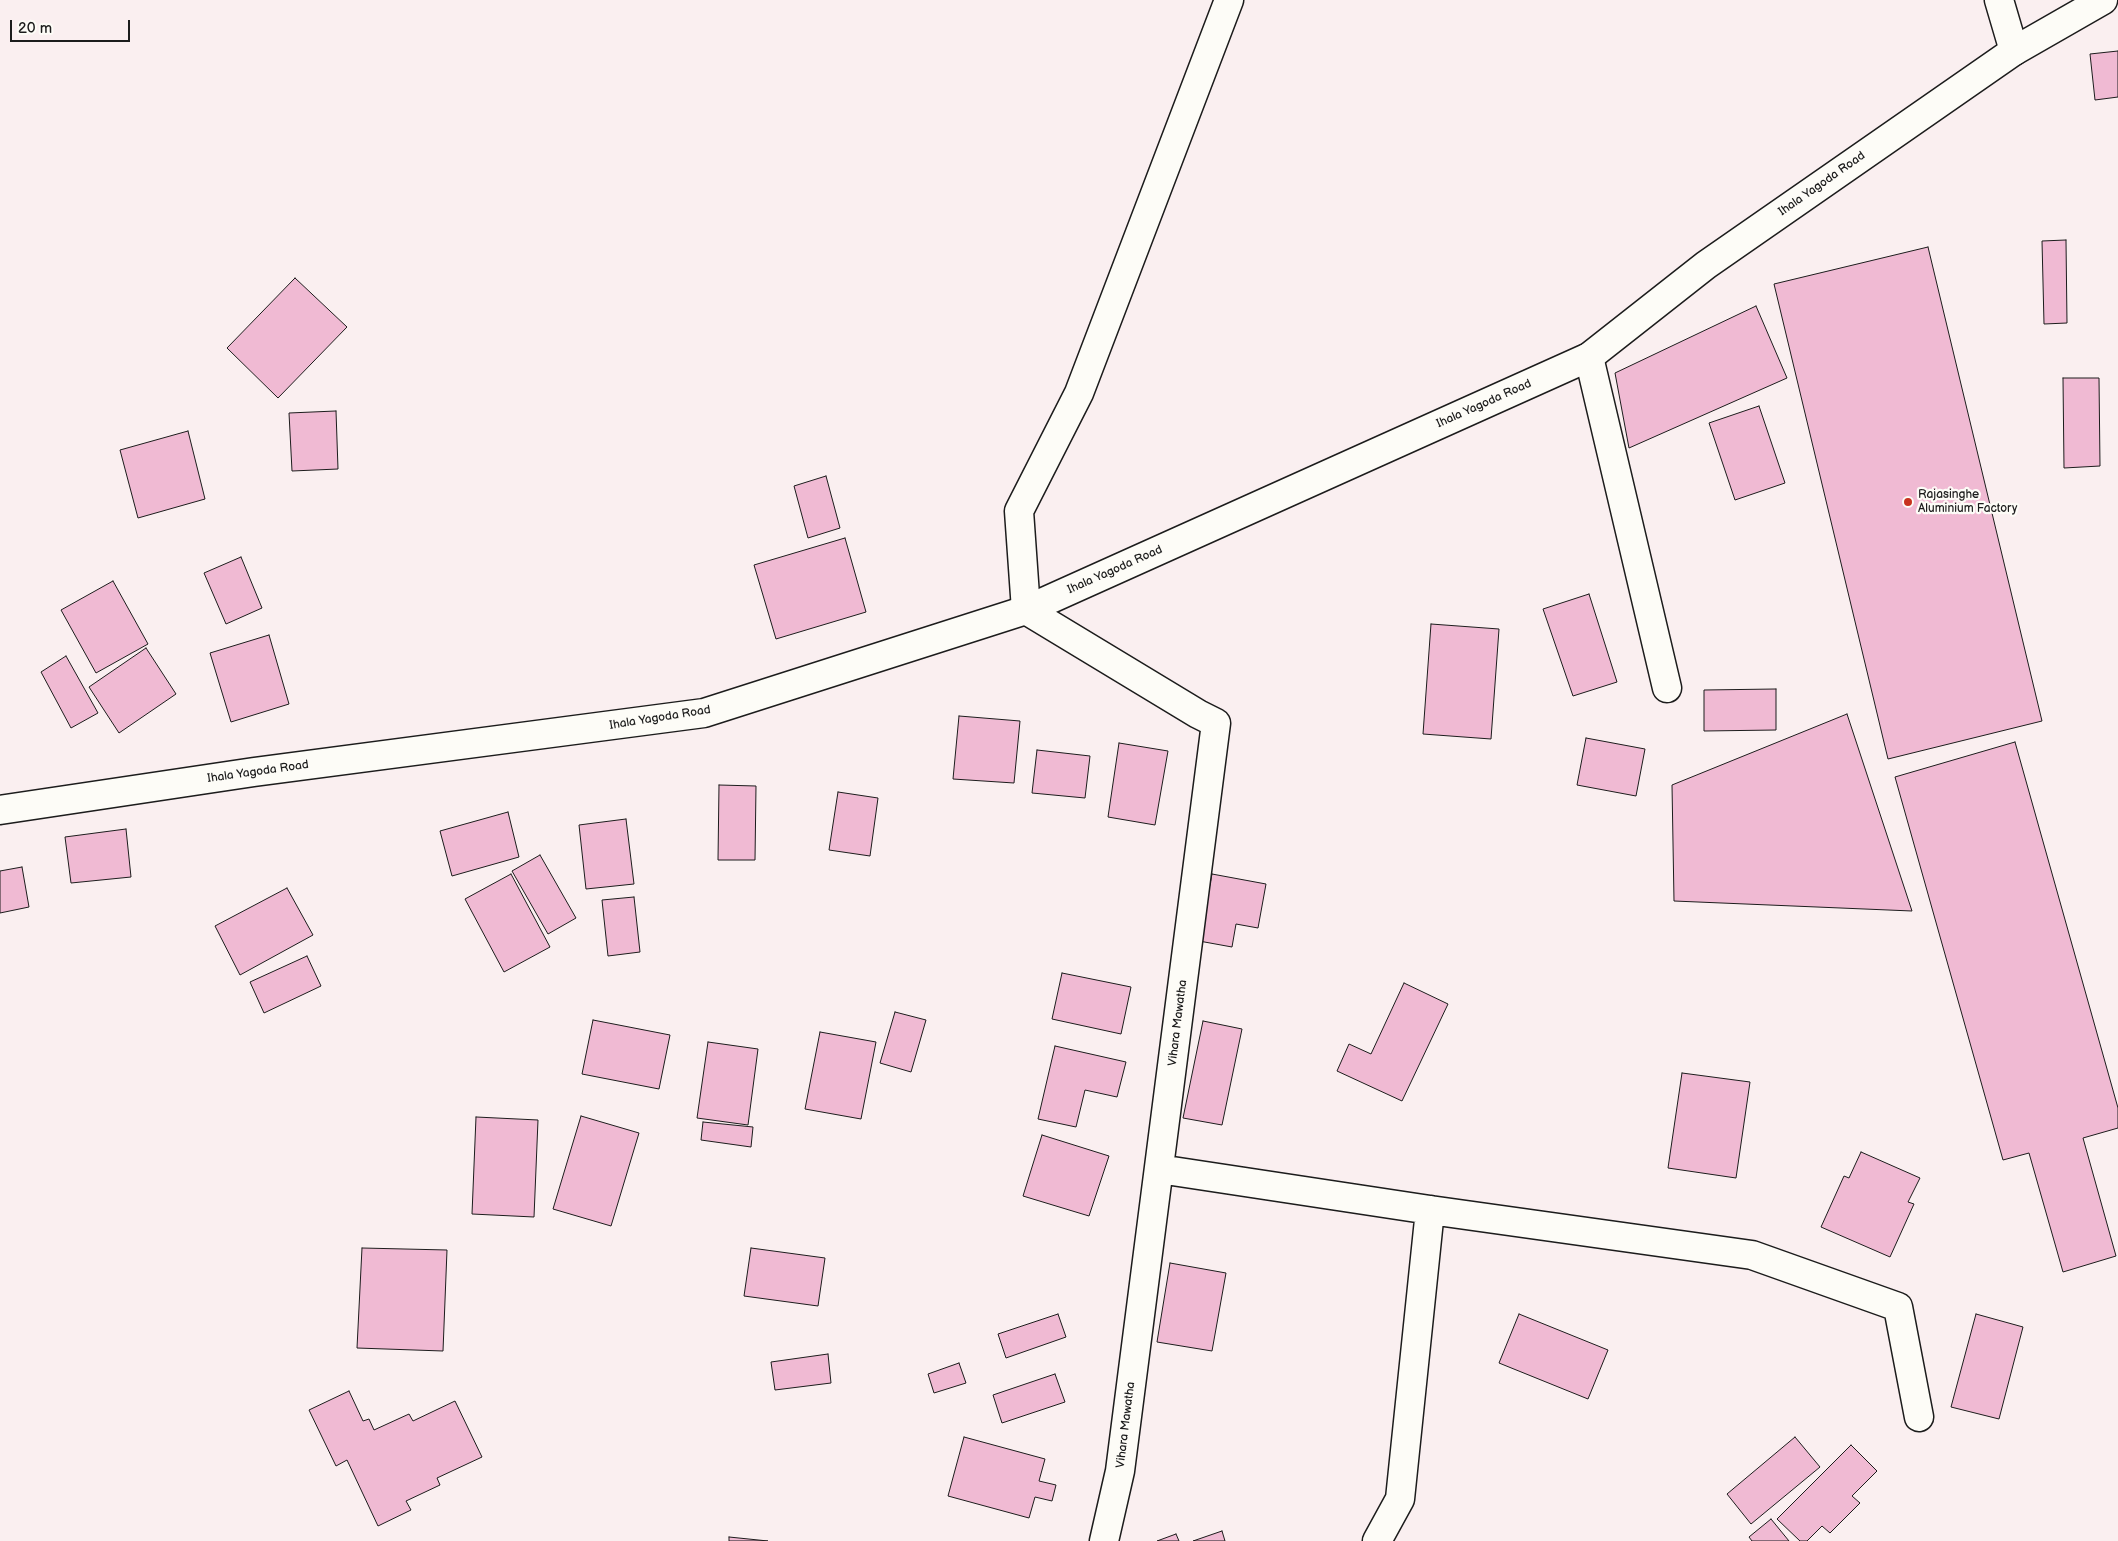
<!DOCTYPE html>
<html>
<head>
<meta charset="utf-8">
<style>
	body { margin:0 }
	#map { position:relative; width:2118px; height:1541px; overflow:hidden; background:#faeff0; font-family:"Balsamiq Sans",sans-serif }
	canvas { display:block }
	.scale { position:absolute; left:10px; top:20px; width:120px; height:22px; box-sizing:border-box; border:2px solid #1c1c1c; border-top:0; padding-left:6px; font-size:15px; line-height:18px; white-space:nowrap; color:#1c1c1c; -webkit-text-stroke:4px #fdfcf7; paint-order:stroke }
</style>
</head>
<body>
<div id="map">
<canvas width="2118" height="1541"></canvas>
<div class="scale">20 m</div>
</div>
<script>
const g = document.querySelector('canvas').getContext('2d');
g.lineJoin = 'round';
function fillPath(path, color) { g.fillStyle = color; g.fill(path, 'evenodd'); }
const poly = rows => new Path2D(rows.map(r => 'M' + r).join(''));
function strokePath(path, color, width, dash) { g.strokeStyle = color; g.lineWidth = width; g.lineCap = dash ? 'butt' : 'round'; g.setLineDash(dash || []); g.stroke(path); }
function label(font, color, halo, rows, align = 'center') {
  g.font = font + ' "Balsamiq Sans",sans-serif'; g.lineWidth = 4.5; g.setLineDash([]); g.textBaseline = 'middle'; g.strokeStyle = halo; g.fillStyle = color; for (const [text, x, y, turn = 0] of rows) {
    g.save(); g.translate(x, y); g.rotate((+turn || 0) * Math.PI / 180); g.textAlign = isNaN(turn) ? turn : align; if (halo) g.strokeText(text, 0, 0); g.fillText(text, 0, 0); g.restore();
  }
}
const building = poly([
	[2118,51,2118,97,2095,100,2090,54,2118,51],
	[2066,240,2067,323,2044,324,2042,241,2066,240],
	[1928,247,2042,721,1888,759,1774,284,1928,247],
	[295,278,347,327,278,398,227,348,295,278],
	[1756,306,1787,378,1629,448,1615,373,1756,306],
	[2063,378,2099,378,2100,466,2064,468,2063,378],
	[1759,406,1785,483,1735,500,1709,423,1759,406],
	[336,411,338,469,292,471,289,413,336,411],
	[188,431,205,499,138,518,120,450,188,431],
	[826,476,840,528,808,538,794,486,826,476],
	[845,538,866,612,776,639,754,565,845,538],
	[241,557,262,608,226,624,204,573,241,557],
	[113,581,148,644,96,673,61,610,113,581],
	[1589,594,1617,682,1573,696,1543,609,1589,594],
	[1431,624,1499,629,1491,739,1423,734,1431,624],
	[269,635,289,704,231,722,210,653,269,635],
	[146,648,176,694,119,733,89,687,146,648],
	[66,656,98,713,71,728,41,672,66,656],
	[1776,689,1776,730,1704,731,1704,690,1776,689],
	[1847,714,1912,911,1674,901,1672,785,1847,714],
	[959,716,1020,721,1014,783,953,779,959,716],
	[1586,738,1645,749,1636,796,1577,785,1586,738],
	[2015,742,2118,1108,2118,1128,2083,1138,2116,1256,2063,1272,2029,1153,2003,1160,1895,777,2015,742],
	[1119,743,1168,751,1155,825,1108,817,1119,743],
	[1037,750,1090,756,1085,798,1032,793,1037,750],
	[719,785,756,786,755,860,718,860,719,785],
	[838,792,878,798,870,856,829,850,838,792],
	[508,812,519,857,452,876,440,831,508,812],
	[626,819,634,884,586,889,579,825,626,819],
	[126,829,131,877,71,883,65,837,126,829],
	[540,855,576,918,548,934,512,871,540,855],
	[22,867,29,907,0,913,0,871,22,867],
	[511,874,550,947,504,972,465,899,511,874],
	[1212,874,1266,884,1258,928,1236,924,1232,947,1199,941,1212,874],
	[287,888,313,935,240,975,215,926,287,888],
	[634,897,640,952,608,956,602,900,634,897],
	[307,956,321,986,264,1013,250,982,307,956],
	[1062,973,1131,987,1121,1034,1052,1019,1062,973],
	[1404,983,1448,1004,1402,1101,1337,1071,1349,1044,1371,1054,1404,983],
	[895,1012,926,1020,911,1072,880,1063,895,1012],
	[593,1020,670,1035,659,1089,582,1074,593,1020],
	[1203,1021,1242,1029,1222,1125,1183,1118,1203,1021],
	[820,1032,876,1042,861,1119,805,1109,820,1032],
	[708,1042,758,1049,748,1125,697,1118,708,1042],
	[1055,1046,1126,1062,1117,1097,1085,1090,1076,1127,1038,1119,1055,1046],
	[1682,1073,1750,1082,1736,1178,1668,1168,1682,1073],
	[581,1116,639,1133,611,1226,553,1209,581,1116],
	[476,1117,538,1120,534,1217,472,1214,476,1117],
	[703,1122,753,1127,751,1147,701,1140,703,1122],
	[1042,1135,1109,1156,1089,1216,1023,1196,1042,1135],
	[1861,1152,1920,1178,1908,1202,1914,1204,1890,1257,1821,1227,1844,1176,1849,1178,1861,1152],
	[362,1248,447,1250,443,1351,357,1348,362,1248],
	[751,1248,825,1258,818,1306,744,1296,751,1248],
	[1170,1263,1226,1273,1212,1351,1157,1342,1170,1263],
	[1058,1314,1066,1337,1006,1358,998,1334,1058,1314],
	[1519,1314,1608,1350,1588,1399,1499,1363,1519,1314],
	[1976,1314,2023,1327,1999,1419,1951,1407,1976,1314],
	[828,1354,831,1383,775,1390,771,1362,828,1354],
	[959,1363,966,1383,934,1393,928,1374,959,1363],
	[1055,1374,1065,1402,1002,1423,993,1395,1055,1374],
	[349,1391,363,1421,369,1419,374,1430,409,1414,413,1421,455,1401,482,1457,437,1478,440,1485,406,1501,411,1510,378,1526,347,1460,336,1466,309,1410,349,1391],
	[964,1437,1045,1459,1039,1481,1056,1485,1052,1501,1035,1497,1029,1518,948,1496,964,1437],
	[1795,1437,1820,1467,1751,1524,1727,1494,1795,1437],
	[1851,1445,1877,1471,1852,1496,1860,1503,1830,1533,1822,1526,1807,1541,1800,1541,1777,1519,1851,1445],
	[1771,1519,1789,1541,1752,1541,1749,1537,1771,1519],
	[1222,1531,1225,1541,1193,1541,1222,1531],
	[1176,1534,1179,1541,1157,1541,1176,1534],
	[729,1537,768,1541,729,1541,729,1537]
]);
const street = poly([
	[1999,0,2014,51],
	[1589,357,1667,688],
	[1159,1169,1430,1210,1752,1255,1898,1307,1919,1417],
	[1104,1541,1120,1471,1216,723,1198,714,1026,610,1019,511,1079,393,1229,0],
	[1377,1541,1400,1499,1430,1210]
]);
const secondary = poly([
	[0,810,254,772,704,713,1026,610,1589,357,1706,265,2014,51,2103,0]
]);
const markers = [
	[1908,502,5,"#c8321e"]
];
const streetNames = [
	["Ihala Yagoda Road",1822,184,-35],
	["Ihala Yagoda Road",1484,404,-24],
	["Ihala Yagoda Road",1115,570,-24],
	["Ihala Yagoda Road",660,718,-9],
	["Ihala Yagoda Road",258,772,-8],
	["Vihara Mawatha",1178,1023,-83],
	["Vihara Mawatha",1126,1425,-83]
];
const poiNames = [
	["Rajasinghe",1918,495],
	["Aluminium Factory",1918,509]
];
fillPath(building, '#f0bad3');
strokePath(building, '#1c1c1c', 1);
strokePath(street, '#1c1c1c', 31);
strokePath(secondary, '#1c1c1c', 31);
strokePath(street, '#fdfcf7', 28);
strokePath(secondary, '#fdfcf7', 28);
for (const [x, y, r, color] of markers) { const dot = new Path2D(); dot.arc(x, y, r, 0, 2 * Math.PI); g.fillStyle = color; g.fill(dot); strokePath(dot, '#fdfcf7', 2); }
label('12px', '#1c1c1c', '#fdfcf7', streetNames);
label('12px', '#1c1c1c', '#fdfcf7', poiNames, 'left');
</script>
</body>
</html>
